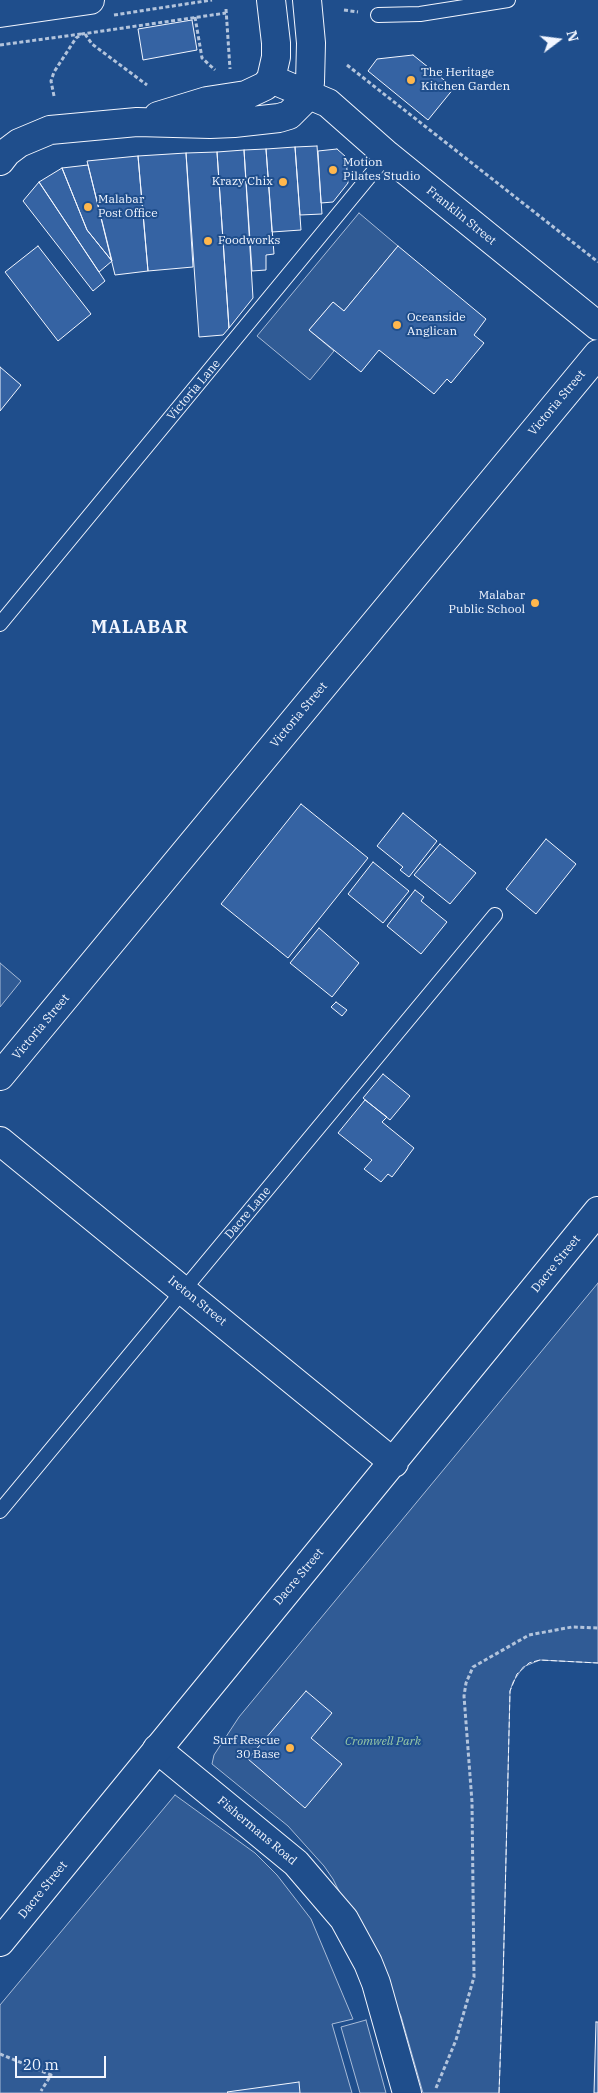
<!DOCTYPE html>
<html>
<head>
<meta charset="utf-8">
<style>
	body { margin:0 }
	#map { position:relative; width:598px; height:2093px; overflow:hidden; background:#1f4e8c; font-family:"IBM Plex Serif",serif }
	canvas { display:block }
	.north { position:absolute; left:533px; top:15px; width:50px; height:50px; -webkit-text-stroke:4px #1f4e8c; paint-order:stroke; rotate:75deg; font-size:14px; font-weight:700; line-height:20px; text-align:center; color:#f2f6ff }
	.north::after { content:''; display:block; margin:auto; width:18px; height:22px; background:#f2f6ff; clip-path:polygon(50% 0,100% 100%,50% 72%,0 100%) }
	.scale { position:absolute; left:15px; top:2056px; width:91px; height:22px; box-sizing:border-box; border:2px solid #f2f6ff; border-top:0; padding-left:6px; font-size:15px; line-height:18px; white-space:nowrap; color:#f2f6ff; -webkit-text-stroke:4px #1f4e8c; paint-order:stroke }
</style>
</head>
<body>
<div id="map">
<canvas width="598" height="2093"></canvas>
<div class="north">N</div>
<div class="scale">20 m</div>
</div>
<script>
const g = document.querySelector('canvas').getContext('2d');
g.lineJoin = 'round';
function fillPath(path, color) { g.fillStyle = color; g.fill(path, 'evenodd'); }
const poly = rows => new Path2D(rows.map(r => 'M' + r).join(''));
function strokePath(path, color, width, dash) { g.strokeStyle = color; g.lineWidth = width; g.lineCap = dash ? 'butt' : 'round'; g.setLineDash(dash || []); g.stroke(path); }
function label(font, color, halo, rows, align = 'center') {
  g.font = font + ' "IBM Plex Serif",serif'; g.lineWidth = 4; g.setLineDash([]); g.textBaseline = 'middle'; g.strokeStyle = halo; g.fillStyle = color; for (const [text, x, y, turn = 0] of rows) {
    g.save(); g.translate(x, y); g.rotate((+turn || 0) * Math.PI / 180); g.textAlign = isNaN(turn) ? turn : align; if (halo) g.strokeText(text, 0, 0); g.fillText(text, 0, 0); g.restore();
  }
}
const built = poly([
	[359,213,398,246,344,311,333,302,309,330,334,351,310,380,257,336,359,213],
	[0,963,21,981,0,1007,0,963],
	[598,1283,598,1663,540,1660,523,1667,513,1682,510,1691,503,1982,499,2093,423,2093,401,2016,333,1879,324,1866,288,1826,212,1764,214,1755,239,1717,598,1283],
	[175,1795,255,1853,277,1875,311,1919,353,2019,332,2024,352,2093,0,2093,0,2005,175,1795],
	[366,2020,386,2093,360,2093,341,2027,366,2020]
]);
const building = poly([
	[192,20,197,50,143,60,138,29,192,20],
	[413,55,454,88,428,120,368,71,377,59,413,55],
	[317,146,322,214,300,215,295,147,317,146],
	[295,147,301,230,272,232,266,149,295,147],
	[266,149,274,254,266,255,266,270,252,271,244,150,266,149],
	[337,149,346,157,348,183,333,202,321,203,318,151,337,149],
	[244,150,253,298,229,328,217,152,244,150],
	[217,152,229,328,223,335,199,337,186,153,217,152],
	[186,153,193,267,148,271,138,156,186,153],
	[138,156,148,271,115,275,87,161,138,156],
	[88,165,112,261,87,230,62,168,88,165],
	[62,168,87,230,112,261,99,272,39,182,62,168],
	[39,182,105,281,93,291,23,201,39,182],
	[38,246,91,314,58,341,5,272,38,246],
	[398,246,486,319,474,335,484,343,451,383,447,379,434,394,379,350,361,372,309,330,333,302,344,311,398,246],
	[0,367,21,385,0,411,0,367],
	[301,804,368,858,288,958,221,904,301,804],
	[403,813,437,841,409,877,400,870,403,867,377,846,403,813],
	[546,839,576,864,536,914,506,889,546,839],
	[440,844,476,873,450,904,414,875,440,844],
	[373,862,409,891,383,923,348,894,373,862],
	[415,890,424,897,421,901,447,922,421,954,387,926,415,890],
	[319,928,359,963,332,997,290,963,319,928],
	[336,1002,347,1010,342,1016,331,1007,336,1002],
	[383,1074,410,1096,390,1120,363,1098,383,1074],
	[365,1100,387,1117,382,1122,414,1148,392,1177,388,1174,381,1182,364,1169,372,1160,338,1133,365,1100],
	[306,1691,332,1713,311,1738,342,1764,305,1808,248,1759,306,1691],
	[596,2022,598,2022,598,2093,594,2093,596,2022],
	[299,2082,300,2093,228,2093,227,2092,299,2082]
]);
const path = poly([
	[226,9,230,69],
	[344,10,358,12],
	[114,15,212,0],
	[195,17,202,58,215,70],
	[85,34,92,44,147,85],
	[0,45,81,34],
	[347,65,598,262],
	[54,96,51,81,54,72,76,38,82,34,226,13],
	[0,2054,51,2075,41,2091],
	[436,2088,456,2040,474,1977,472,1802,464,1696,466,1683,473,1667,529,1635,572,1627,598,1628]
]);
const service = poly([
	[378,15,420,14,508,0],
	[0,624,387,155],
	[0,1511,495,915]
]);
const minor = poly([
	[0,1076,598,354],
	[157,1749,296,1863,344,1919,368,1963,376,1983,407,2093]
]);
const tertiary = poly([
	[271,79,328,103,387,155,598,326],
	[158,116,207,101,246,95,265,86,271,79,276,57,276,43,271,0],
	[0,161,7,152,19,143,50,130,137,122,210,124,234,123,279,118,289,115,302,102,310,83,311,43,307,0],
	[0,1141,394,1463],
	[0,1942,598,1211]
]);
const primary = poly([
	[0,13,90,0]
]);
const fence = poly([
	[499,2093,503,1982,510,1691,517,1674,529,1663,540,1660,598,1663]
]);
const markers = [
	[411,80,5,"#ffb74d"],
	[333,170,5,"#ffb74d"],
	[283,182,5,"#ffb74d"],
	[88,207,5,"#ffb74d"],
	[208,241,5,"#ffb74d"],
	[397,325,5,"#ffb74d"],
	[535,603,5,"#ffb74d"],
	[290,1748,5,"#ffb74d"]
];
const poiNames = [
	["The Heritage",421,73],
	["Kitchen Garden",421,87],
	["Motion",343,163],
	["Pilates Studio",343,177],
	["Krazy Chix",273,182,"right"],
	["Malabar",98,200],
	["Post Office",98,214],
	["Foodworks",218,241],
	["Oceanside",407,318],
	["Anglican",407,332],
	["Malabar",525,596,"right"],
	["Public School",525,610,"right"],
	["Surf Rescue",280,1741,"right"],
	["30 Base",280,1755,"right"]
];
const streetNames = [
	["Franklin Street",461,216,39],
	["Victoria Lane",194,390,-50],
	["Victoria Street",557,403,-50],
	["Victoria Street",299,715,-50],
	["Victoria Street",41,1027,-50],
	["Dacre Lane",248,1213,-50],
	["Dacre Street",556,1264,-51],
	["Ireton Street",197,1301,39],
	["Dacre Street",299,1577,-50],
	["Fishermans Road",257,1831,40],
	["Dacre Street",43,1890,-51]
];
const parkNames = [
	["Cromwell Park",383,1742]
];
const districtNames = [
	["MALABAR",140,628]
];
fillPath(built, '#305b95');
strokePath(built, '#a8bbd7', 1);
fillPath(building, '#3563a3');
strokePath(building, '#f2f6ff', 1);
strokePath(service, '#f2f6ff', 16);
strokePath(minor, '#f2f6ff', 30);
strokePath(tertiary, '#f2f6ff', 30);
strokePath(primary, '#f2f6ff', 30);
strokePath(path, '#b3c4dc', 3, [4, 2.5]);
strokePath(service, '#1f4e8c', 14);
strokePath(minor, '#1f4e8c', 28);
strokePath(tertiary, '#1f4e8c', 28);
strokePath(primary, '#1f4e8c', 28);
strokePath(fence, '#f2f6ff', 1, [6, 2.5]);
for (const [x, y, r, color] of markers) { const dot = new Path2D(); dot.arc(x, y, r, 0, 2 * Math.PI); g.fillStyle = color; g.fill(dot); strokePath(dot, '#1f4e8c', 2); }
label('12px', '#f2f6ff', '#1f4e8c', poiNames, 'left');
label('12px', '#f2f6ff', '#1f4e8c', streetNames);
label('italic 12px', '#97c8a6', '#1f4e8c', parkNames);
g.letterSpacing = '1px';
label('bold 18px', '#f2f6ff', '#1f4e8c', districtNames);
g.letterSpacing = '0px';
</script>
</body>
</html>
